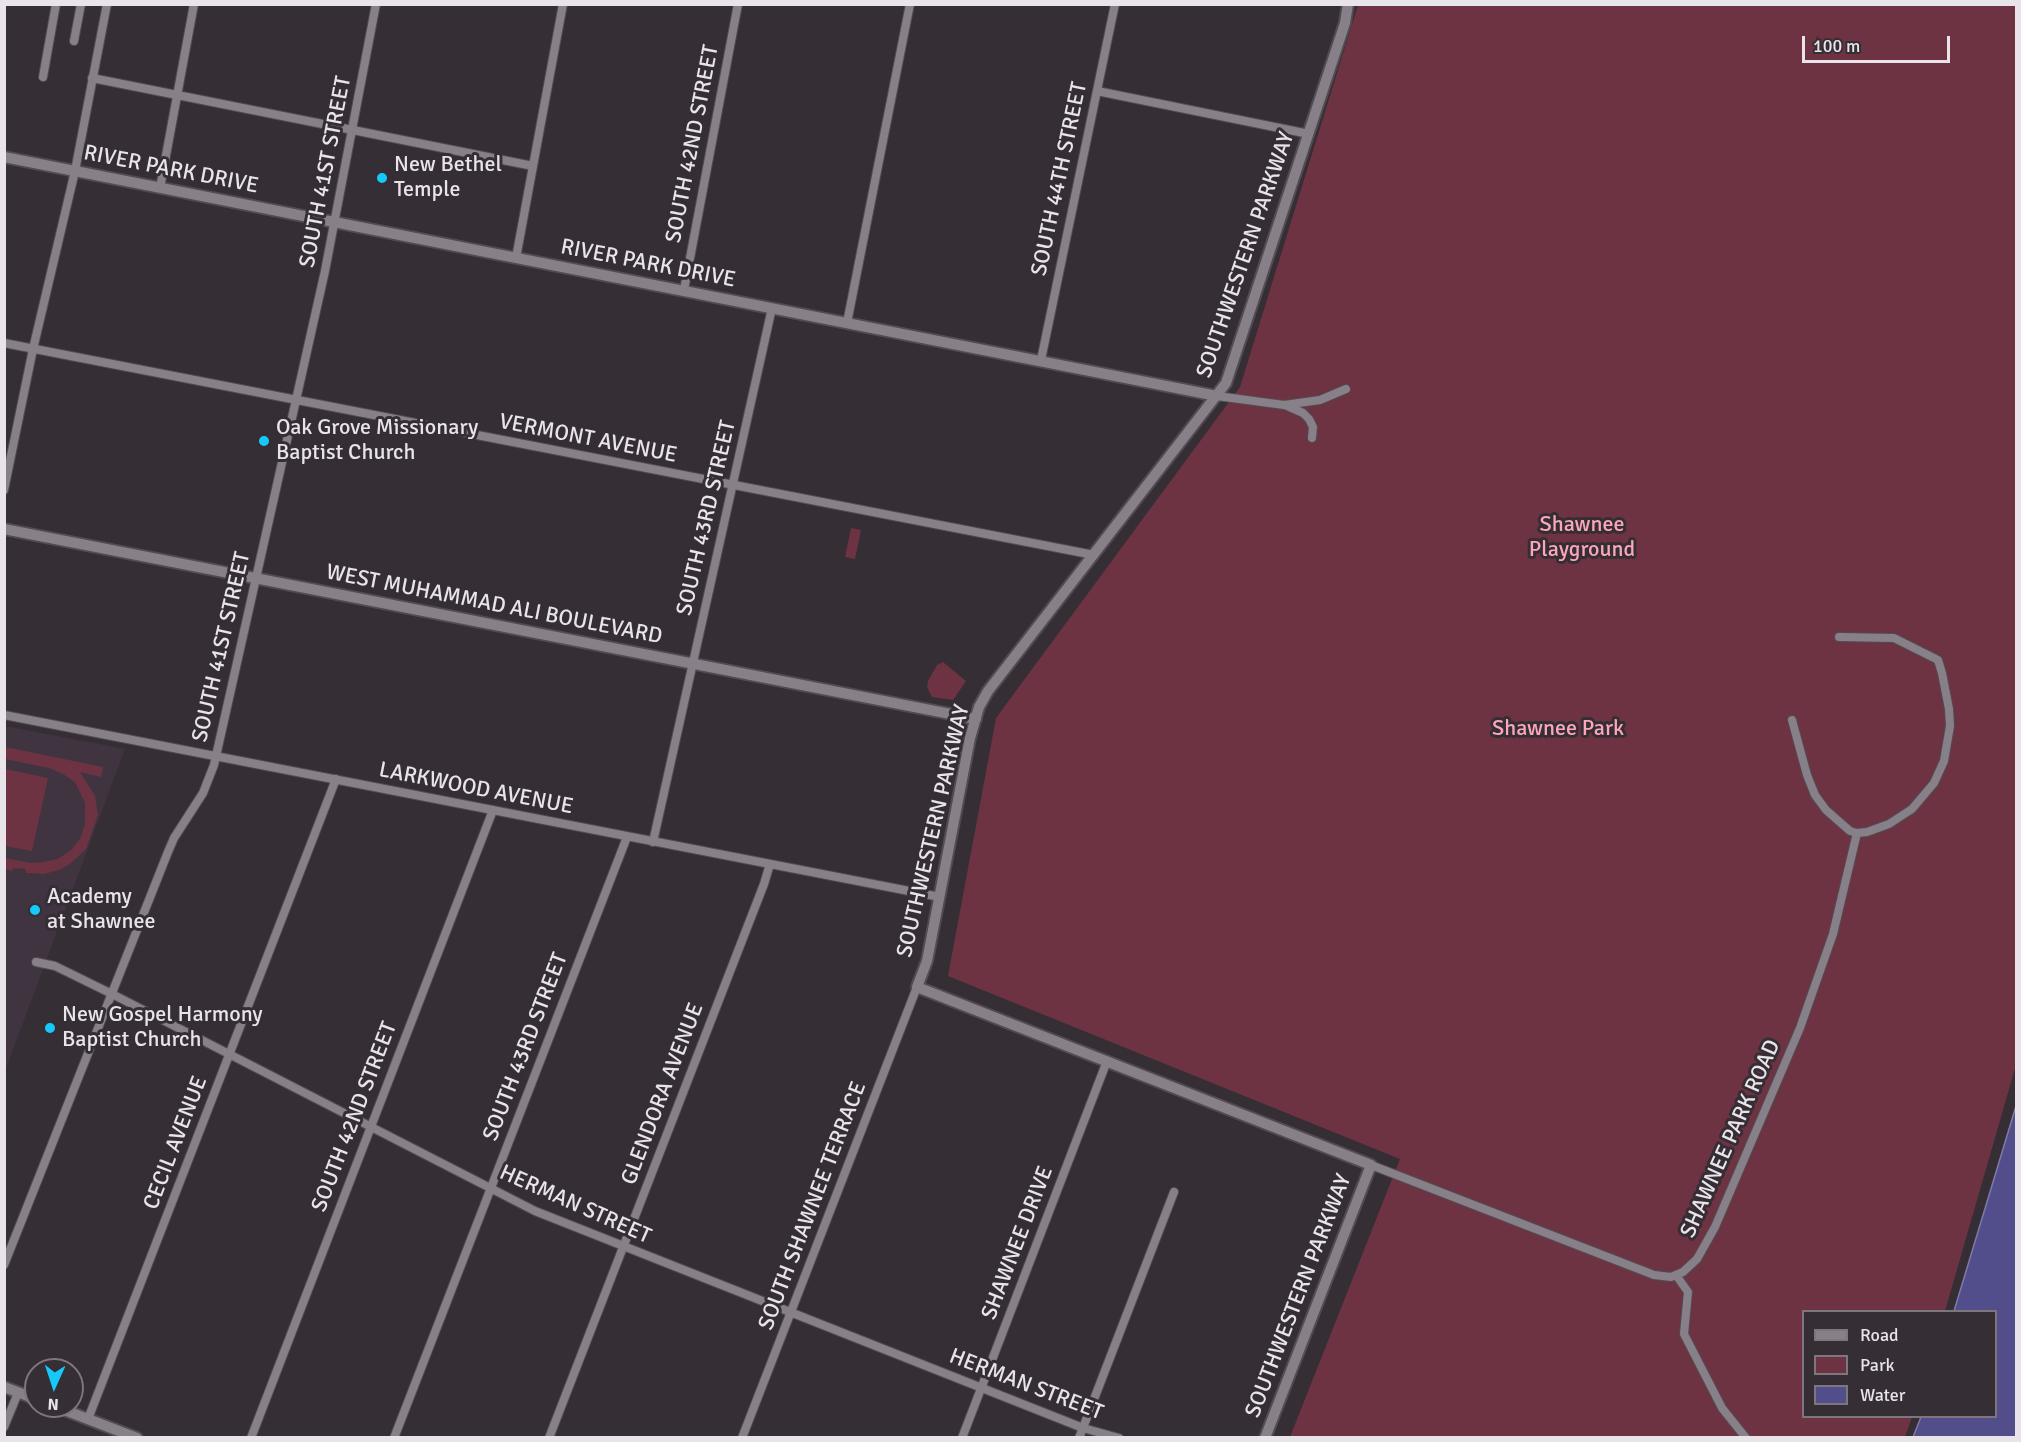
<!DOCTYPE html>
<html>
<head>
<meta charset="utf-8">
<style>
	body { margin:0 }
	#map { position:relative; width:2021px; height:1442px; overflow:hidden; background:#352e35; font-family:Signika,sans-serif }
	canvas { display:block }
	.frame { position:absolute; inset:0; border:6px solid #e9e4e9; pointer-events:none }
	.legend { position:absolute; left:1802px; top:1310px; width:195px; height:108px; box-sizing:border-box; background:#352e35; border:2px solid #7d777d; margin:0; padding:8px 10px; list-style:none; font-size:18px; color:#e9e4e9 }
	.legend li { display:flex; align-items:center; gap:12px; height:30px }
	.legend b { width:30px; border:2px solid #7d777d }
	.north { position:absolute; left:24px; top:1358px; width:60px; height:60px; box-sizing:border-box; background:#352e35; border:2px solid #7d777d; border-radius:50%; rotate:183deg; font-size:16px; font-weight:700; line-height:24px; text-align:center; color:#e9e4e9 }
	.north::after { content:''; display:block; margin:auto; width:21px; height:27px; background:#15cafb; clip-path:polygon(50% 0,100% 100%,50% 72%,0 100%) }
	.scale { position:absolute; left:1802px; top:36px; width:148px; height:27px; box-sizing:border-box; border:3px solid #e9e4e9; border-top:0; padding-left:8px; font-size:18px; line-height:21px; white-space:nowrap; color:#e9e4e9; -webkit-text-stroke:4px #352e35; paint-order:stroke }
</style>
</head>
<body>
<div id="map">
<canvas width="2021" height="1442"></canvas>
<div class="frame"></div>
<ul class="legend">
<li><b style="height:8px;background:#888089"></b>Road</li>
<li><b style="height:16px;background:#6e3342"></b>Park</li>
<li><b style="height:16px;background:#524e8c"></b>Water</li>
</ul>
<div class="north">N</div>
<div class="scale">100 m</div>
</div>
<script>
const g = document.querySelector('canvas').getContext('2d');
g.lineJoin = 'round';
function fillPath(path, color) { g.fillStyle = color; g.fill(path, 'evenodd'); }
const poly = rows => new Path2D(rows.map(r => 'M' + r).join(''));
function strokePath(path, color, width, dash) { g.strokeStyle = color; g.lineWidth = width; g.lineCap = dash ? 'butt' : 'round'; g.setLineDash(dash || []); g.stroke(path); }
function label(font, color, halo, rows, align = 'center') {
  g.font = font + ' Signika,sans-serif'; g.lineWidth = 6; g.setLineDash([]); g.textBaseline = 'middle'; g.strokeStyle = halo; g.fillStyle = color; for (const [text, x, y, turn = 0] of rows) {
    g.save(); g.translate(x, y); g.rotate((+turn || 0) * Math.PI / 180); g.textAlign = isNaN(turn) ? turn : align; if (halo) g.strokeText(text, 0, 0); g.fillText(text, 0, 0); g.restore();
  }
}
const built = poly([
	[5,726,125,749,5,1071]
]);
const green = poly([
	[1358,5,2016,5,2016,1065,1945,1311,1804,1312,1804,1416,1912,1417,1905,1437,1290,1437,1400,1159,948,976,996,718,1240,387],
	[851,528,861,530,855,559,845,557],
	[943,662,966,681,953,700,932,697,927,687,928,681,937,665],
	[5,747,103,767,101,777,80,772,95,796,98,815,86,849,71,863,59,870,44,874,26,873,26,869,13,868,12,871,5,869,5,858,31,863,44,862,58,859,71,850,80,839,85,824,85,803,75,782,63,774,49,768,5,759],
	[5,769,48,778,32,851,5,846]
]);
const water = poly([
	[2016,1106,2016,1437,1913,1437,1921,1417,1996,1416,1996,1312,1954,1311,2016,1106]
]);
const minor = poly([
	[74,41,81,4],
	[43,77,56,4],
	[92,78,533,166],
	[1097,91,1309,134],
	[160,188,194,4],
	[516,258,563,4],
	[684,290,738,4],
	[847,323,910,4],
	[4,343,1094,555],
	[1041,360,1115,4],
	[1217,396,1284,405,1320,400,1346,389],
	[1285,405,1303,413,1309,419,1313,427,1312,438],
	[4,490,33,349,75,171,107,4],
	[4,715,940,897],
	[1792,720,1807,775,1815,795,1826,810,1850,831,1857,833,1867,832,1889,824,1912,809,1934,783,1944,761,1950,726,1949,709,1942,673,1938,660,1894,638,1839,637],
	[653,842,772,308],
	[36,962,55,966,112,994,535,1211,1083,1428,1119,1438],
	[1371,1165,1654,1275,1671,1277,1683,1272,1697,1259,1715,1227,1800,1028,1833,934,1857,833],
	[4,1265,168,852,174,838,203,793,214,765,325,271,376,4],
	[1676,1275,1688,1292,1684,1334,1722,1408,1746,1438],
	[88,1419,336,779],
	[4,1427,18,1393],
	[251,1438,493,810],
	[394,1438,627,837],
	[549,1438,764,884,770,864],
	[742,1438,917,987],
	[962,1438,1107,1061],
	[1079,1438,1174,1192]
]);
const tertiary = poly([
	[4,157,1217,396],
	[4,529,976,719],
	[4,1387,36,1399],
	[54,1406,137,1438],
	[1265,1438,1371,1165,917,987,927,961,970,738,979,707,988,691,1226,383,1345,23,1348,4]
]);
const markers = [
	[382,178,6,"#15cafb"],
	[264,441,6,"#15cafb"],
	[35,910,6,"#15cafb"],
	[50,1028,6,"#15cafb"]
];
const streetNames = [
	["SOUTH 42ND STREET",693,144,-79],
	["RIVER PARK DRIVE",171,170,11],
	["SOUTH 41ST STREET",326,172,-79],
	["SOUTH 44TH STREET",1060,179,-78],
	["SOUTHWESTERN PARKWAY",1246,255,-71],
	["RIVER PARK DRIVE",648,264,11],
	["VERMONT AVENUE",588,439,11],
	["SOUTH 43RD STREET",707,518,-77],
	["WEST MUHAMMAD ALI BOULEVARD",494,605,11],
	["SOUTH 41ST STREET",222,647,-77],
	["LARKWOOD AVENUE",476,789,11],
	["SOUTHWESTERN PARKWAY",934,831,-77],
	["SOUTH 43RD STREET",526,1047,-69],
	["GLENDORA AVENUE",663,1094,-69],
	["SOUTH 42ND STREET",355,1117,-69],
	["SHAWNEE PARK ROAD",1731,1139,-66],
	["CECIL AVENUE",176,1143,-69],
	["HERMAN STREET",575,1205,24],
	["SOUTH SHAWNEE TERRACE",813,1206,-69],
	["SHAWNEE DRIVE",1018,1243,-69],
	["SOUTHWESTERN PARKWAY",1299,1296,-69],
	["HERMAN STREET",1026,1385,21]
];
const poiNames = [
	["New Bethel",394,165],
	["Temple",394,190],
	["Oak Grove Missionary",276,428],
	["Baptist Church",276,453],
	["Academy",47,897],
	["at Shawnee",47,922],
	["New Gospel Harmony",62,1015],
	["Baptist Church",62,1040]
];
const parkNames = [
	["Shawnee",1582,525],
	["Playground",1582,550],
	["Shawnee Park",1558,729]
];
fillPath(built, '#403441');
fillPath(green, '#6e3342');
fillPath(water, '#524e8c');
strokePath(water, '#7f7ba8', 1.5);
strokePath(minor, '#524c52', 10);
strokePath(tertiary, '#524c52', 14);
strokePath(minor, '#888089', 8);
strokePath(tertiary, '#888089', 10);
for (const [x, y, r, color] of markers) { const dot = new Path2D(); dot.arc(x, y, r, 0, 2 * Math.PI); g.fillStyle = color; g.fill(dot); strokePath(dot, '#352e35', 2); }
label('22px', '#e9e4e9', '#352e35', streetNames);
label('22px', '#e9e4e9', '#352e35', poiNames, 'left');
label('22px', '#fca6b9', '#352e35', parkNames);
</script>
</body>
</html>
